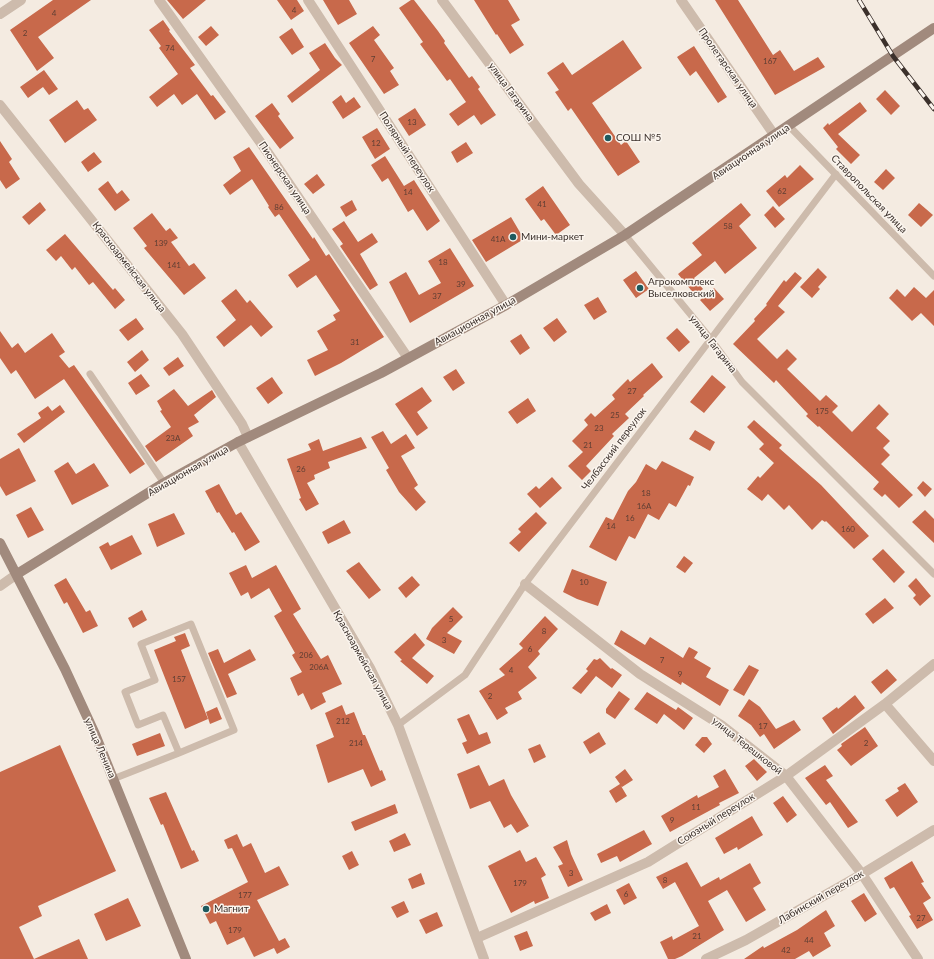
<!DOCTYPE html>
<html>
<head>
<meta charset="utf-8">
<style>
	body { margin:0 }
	canvas { display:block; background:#f4ebe1 }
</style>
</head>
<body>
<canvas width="934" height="959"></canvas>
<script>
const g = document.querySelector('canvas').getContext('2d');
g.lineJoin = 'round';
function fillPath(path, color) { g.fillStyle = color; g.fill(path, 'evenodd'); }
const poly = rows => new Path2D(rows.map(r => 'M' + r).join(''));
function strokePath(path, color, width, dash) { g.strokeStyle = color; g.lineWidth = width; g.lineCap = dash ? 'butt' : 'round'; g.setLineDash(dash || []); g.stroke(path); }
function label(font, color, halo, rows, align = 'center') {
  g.font = font + ' Lato,sans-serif'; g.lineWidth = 3; g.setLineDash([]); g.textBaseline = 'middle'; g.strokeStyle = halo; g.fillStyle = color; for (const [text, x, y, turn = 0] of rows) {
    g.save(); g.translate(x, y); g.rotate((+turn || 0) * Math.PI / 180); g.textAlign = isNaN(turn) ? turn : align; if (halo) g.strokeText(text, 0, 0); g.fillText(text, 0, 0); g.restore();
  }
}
const building = poly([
	[53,0,91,0,38,37,54,58,37,71,10,30],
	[167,0,206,0,183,19],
	[277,0,297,0,304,11,291,20],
	[323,0,349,0,357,14,338,25],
	[411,0,414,0,438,31,445,41,444,43,469,78,472,76,480,87,478,89,496,115,481,125,474,115,458,126,449,114,466,102,450,79,447,81,420,44,423,42,399,8],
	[474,0,508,0,520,20,511,25,524,45,510,54,497,34,496,35],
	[715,0,738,0,773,55,780,50,794,71,818,57,825,67,775,95],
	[163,20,170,30,169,31,195,65,190,68,211,96,213,95,226,112,215,120,197,94,182,105,174,94,157,107,149,97,178,74,159,48,161,46,149,30],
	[211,26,219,35,206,46,198,37],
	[373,26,380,35,374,40,394,68,390,71,399,85,384,94,349,43],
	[292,28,304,47,292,55,279,37],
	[623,40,642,68,592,103,621,145,626,141,640,162,618,176,571,108,568,111,555,92,559,90,547,73,563,62,572,75],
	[325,43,335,58,342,65,292,103,287,96,320,70,309,53],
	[694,46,727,97,718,103,696,71,690,76,677,57],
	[44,70,58,89,49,95,43,87,28,98,20,87],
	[885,90,900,106,891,115,876,99],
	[341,95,346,103,354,97,361,107,343,119,332,102],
	[77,100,84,110,88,108,97,120,65,143,49,120],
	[860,102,867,111,838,134,860,155,851,164,836,149,838,147,823,128,828,123,829,125],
	[272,103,280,114,278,116,294,138,280,149,255,116],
	[415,108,426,125,409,136,398,119],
	[377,128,390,149,375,159,362,137],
	[0,141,12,159,9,162,20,179,6,189,0,180],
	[466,142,473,153,457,163,451,152],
	[249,147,313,239,314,237,326,256,329,254,384,337,341,363,315,376,307,360,328,350,317,331,336,320,333,315,340,311,316,275,297,288,288,275,310,260,279,214,275,217,268,207,269,206,252,179,230,195,223,185,241,171,233,157],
	[94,152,102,162,88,172,81,162],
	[385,156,404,186,414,180,440,221,427,231,413,209,408,212,388,178,382,182,371,165],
	[800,165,814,179,779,207,766,191,785,175,787,178],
	[886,169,895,178,883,190,874,182],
	[317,174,325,185,313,194,304,184],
	[108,181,117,194,122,190,130,200,115,211,98,189],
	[543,186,570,225,556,235,544,219,541,221,525,199],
	[352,200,357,210,346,217,340,207],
	[40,202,46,210,29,225,22,217],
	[741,203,751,215,739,226,757,248,725,274,715,261,694,278,703,289,695,295,678,274,702,255,692,243],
	[919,203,933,215,921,227,908,215],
	[773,206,785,219,775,228,764,215],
	[152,213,166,231,170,228,178,238,171,242,189,266,194,263,206,278,184,295,144,248,147,246,133,228],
	[511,217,524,239,486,262,472,240],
	[344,221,358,242,372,233,378,242,360,254,378,285,370,290,340,246,343,244,332,229],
	[65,234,113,290,115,288,125,300,115,309,93,282,89,285,75,267,72,270,61,256,56,261,46,250],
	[450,248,474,286,410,323,389,282,406,272,419,295,441,283,428,261],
	[818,268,827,277,818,287,820,289,812,298,800,287],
	[636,271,649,289,636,298,623,280],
	[795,272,802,278,778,306,785,312,757,339,777,359,787,349,797,359,787,369,820,401,826,395,838,406,832,412,852,432,879,404,889,414,876,428,890,441,883,448,890,455,881,464,913,495,899,508,885,494,882,497,873,489,879,482,819,426,818,427,806,416,808,414,776,380,774,383,733,344,755,321,754,319,767,305,766,304,784,280,786,282],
	[914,287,926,298,934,290,934,326,921,313,912,321,889,298,897,289,905,297],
	[714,288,724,299,710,311,700,300],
	[236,289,247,303,250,300,273,327,261,337,251,325,224,347,216,337,236,320,221,301],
	[598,297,607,312,594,320,584,305],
	[136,318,144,329,128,341,119,330],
	[557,318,567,332,554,342,543,328],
	[677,328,690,342,679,352,666,338],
	[0,331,12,348,18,343,25,353,52,333,65,352,59,356,69,368,74,365,145,464,130,474,64,379,35,399,16,370,11,374,0,358],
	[521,334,530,348,520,355,510,341],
	[142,350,149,360,135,372,127,362],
	[178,357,184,366,169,376,163,368],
	[652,363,663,377,643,395,644,396,625,414,629,418,612,434,614,436,586,466,591,471,582,480,568,466,583,452,572,441,588,425,584,420,591,413,595,417,615,399,612,395,628,379,630,382],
	[456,369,465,383,453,391,443,377],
	[141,374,150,386,136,395,128,383],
	[712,375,726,387,704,413,690,402],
	[272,377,283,393,268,404,256,388],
	[422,387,432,401,417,412,428,428,417,436,395,404],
	[174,389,188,406,212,390,216,397,194,415,199,422,188,428,193,436,156,462,145,446,171,427,160,411,162,410,157,401],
	[528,398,536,411,517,424,508,412],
	[60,405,65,412,24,443,17,434,41,418,38,413,48,406,52,411],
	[754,420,782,445,779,448,821,485,869,536,854,549,826,521,825,522,822,520,812,530,789,505,784,510,768,494,762,501,747,489,758,476,760,478,774,463,759,449,764,444,747,427],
	[695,430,715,442,710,451,689,439],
	[383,431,391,444,406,434,415,448,401,456,418,485,414,488,426,502,416,511,399,492,386,470,389,468,371,437],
	[361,437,367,448,328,462,330,468,314,475,315,479,307,483,319,504,306,511,299,499,301,498,287,459,311,450,308,444,319,439,323,451],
	[19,448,36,481,6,496,0,486,0,459],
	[662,461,694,477,690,486,688,485,676,507,669,503,659,520,648,514,635,539,629,536,616,561,589,547,606,517,613,520,628,491,636,482,646,464,656,470],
	[68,462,76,474,94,463,109,486,72,505,54,471],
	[552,477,562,488,540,508,527,494,536,486,539,489],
	[923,481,932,489,925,497,917,488],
	[219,484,236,515,241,512,260,542,245,551,234,532,232,533,219,512,217,513,205,491],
	[31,507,44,530,28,538,16,515],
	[925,510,934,519,934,543,912,522],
	[536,512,547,523,519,552,509,543,521,532,518,529],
	[174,513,185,534,157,547,148,524],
	[344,520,351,533,328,544,322,532],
	[132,535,142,554,111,570,99,547,108,542,110,546],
	[883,549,905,572,894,583,872,559],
	[684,556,693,563,685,573,676,567],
	[359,562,381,590,369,599,346,571],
	[246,565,252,578,276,565,301,609,293,614,321,659,328,655,342,684,322,693,326,702,311,710,303,693,298,696,290,678,302,672,292,655,295,653,274,616,282,611,269,588,251,599,248,592,241,596,229,573],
	[572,569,607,582,598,606,577,599,563,592],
	[412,576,420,585,406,598,398,588],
	[66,578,86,612,90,610,98,626,83,633,67,602,64,604,54,585],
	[916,578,931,596,920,606,913,598,916,595,908,586],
	[885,598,894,608,873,624,865,614],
	[453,607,463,617,447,633,462,641,454,654,426,639,432,628],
	[142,610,147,620,133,628,128,618],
	[545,616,558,629,538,651,540,654,528,667,537,678,518,692,522,699,505,708,508,713,497,720,479,691,505,675,499,669,523,648,519,644],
	[621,630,645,645,650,637,683,658,689,647,698,652,694,658,711,668,706,677,729,690,720,706,682,682,681,685,614,644],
	[185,633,190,646,181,650,208,719,185,729,154,650,176,641,174,637],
	[415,633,425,645,412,658,434,676,427,684,400,661,402,660,394,652],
	[218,649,224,663,250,649,256,660,228,674,237,694,227,698,208,653],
	[600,658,611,669,612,668,622,675,612,688,596,676,581,694,572,688,588,671,586,669,594,659,597,660],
	[749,665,759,670,744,696,733,690],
	[887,669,897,680,881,694,871,682],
	[619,691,630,699,615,719,606,713,606,709],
	[647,692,676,710,678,707,693,718,684,730,664,714,657,724,634,709],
	[855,695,865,708,833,734,822,718,837,707,838,709],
	[749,699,760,707,776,729,794,720,801,730,774,749,764,734,760,737,751,725,738,716],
	[342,705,346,715,354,712,363,735,365,735,380,771,382,770,386,780,371,787,363,769,328,783,316,745,334,737,325,713],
	[217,707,222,719,210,724,206,712],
	[469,714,479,735,487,732,491,743,467,754,462,743,467,741,457,719],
	[865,727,878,746,851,766,837,750,842,746,841,744],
	[599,732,606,744,590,754,583,742],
	[160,733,165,746,137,756,132,744],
	[702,737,707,737,712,744,704,753,695,745],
	[540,744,546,757,534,763,528,749],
	[60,745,116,871,38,906,42,916,19,927,34,959,0,959,0,772],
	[754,759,767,772,757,781,745,766],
	[479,765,489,786,504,779,511,795,529,826,517,833,511,824,504,828,490,801,470,809,457,774],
	[825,765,833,776,826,780,858,822,848,828,830,802,826,805,805,778],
	[625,769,633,780,622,787,621,786,627,796,616,803,609,791,620,784,615,777],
	[725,769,739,793,719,803,720,805,670,832,661,816,697,795,698,798,719,787,713,776],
	[905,783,918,802,897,817,885,800,899,791,897,788],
	[166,792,192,851,194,850,199,861,181,869,163,824,161,825,149,798],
	[783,796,797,815,787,823,773,803],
	[395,804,398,813,355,831,351,822],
	[752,816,763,835,738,850,737,847,724,854,715,838],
	[644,830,652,844,620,862,617,856,601,863,597,854],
	[405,833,411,845,394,852,389,841],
	[237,834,243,847,251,843,265,873,279,866,289,885,257,900,279,941,285,938,290,947,277,954,274,948,254,957,244,937,227,945,216,921,210,924,201,906,248,882,232,848,228,849,224,840],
	[567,840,571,854,583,880,568,887,558,866,563,864,553,847],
	[520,850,526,862,536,857,546,875,541,878,549,898,535,904,534,901,511,913,488,866],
	[352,851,359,865,349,870,342,856],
	[912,861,924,882,921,883,931,898,923,903,933,920,917,929,909,916,911,915,894,887,890,889,884,878],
	[687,862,701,887,719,877,720,880,750,863,761,883,753,888,766,910,746,922,727,890,708,901,724,930,682,956,675,959,668,959,660,942,672,936,673,940,699,926,675,882,663,889,656,877],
	[421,873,425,884,412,889,408,879],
	[629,883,637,898,624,905,616,890],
	[864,893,877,914,865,922,851,901],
	[128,898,141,926,106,941,94,914],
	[404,901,409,912,397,918,391,907],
	[607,904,611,913,595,921,590,913],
	[826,910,835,926,824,933,831,946,813,957,809,951,795,959,744,959,763,946,764,948,797,930],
	[437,912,443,926,426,934,419,920],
	[527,931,533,946,520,951,514,936],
	[79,939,88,959,34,959]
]);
const service = poly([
	[789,126,934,276],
	[625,235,710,338,742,382,934,574],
	[90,374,164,483],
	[398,725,465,675,525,584,836,174],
	[113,779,179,753,234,730,191,624,141,644,155,680,125,692,138,725,163,715,179,753]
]);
const minor = poly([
	[159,0,268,153,408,358],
	[308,0,506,305],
	[681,0,775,136],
	[0,14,21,0],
	[525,584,640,674,721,725,786,776,862,874,918,959],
	[885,704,934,761],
	[477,938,648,862,786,776,885,704,934,664],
	[706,959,746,940,862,874,934,830]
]);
const tertiary = poly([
	[442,0,579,184,625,235],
	[0,105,182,334,242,424,248,437],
	[238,442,370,668,398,725,484,959],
	[0,586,17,574]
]);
const secondary = poly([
	[0,543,65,669,95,734,186,959],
	[17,574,164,483,238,442,381,373,506,305,625,235,934,28]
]);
const rail = poly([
	[859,0,893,56,934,109]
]);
const markers = [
	[608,138,4,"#1f5a5e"],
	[513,237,4,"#1f5a5e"],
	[640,288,4,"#1f5a5e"],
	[206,909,4,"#1f5a5e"]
];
const numberNames = [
	["4",294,10],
	["4",54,13],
	["2",25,33],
	["74",170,48],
	["7",373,59],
	["167",770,61],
	["13",412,122],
	["12",376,143],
	["62",782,191],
	["14",408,192],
	["41",542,204],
	["86",279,207],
	["58",728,226],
	["41А",498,239],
	["139",161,243],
	["18",443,262],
	["141",174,265],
	["39",461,284],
	["37",437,296],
	["31",355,342],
	["27",632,391],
	["175",822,411],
	["25",615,415],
	["23",599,428],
	["23А",173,438],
	["21",588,445],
	["26",301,469],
	["18",646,493],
	["16А",644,506],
	["16",630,518],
	["14",611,526],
	["160",848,529],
	["10",584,582],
	["5",451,619],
	["8",544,631],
	["3",444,640],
	["6",530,649],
	["206",306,655],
	["7",662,660],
	["206А",319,667],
	["4",511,670],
	["9",680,674],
	["157",179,679],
	["2",490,696],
	["212",343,721],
	["17",763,726],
	["214",356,743],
	["2",866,743],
	["11",696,807],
	["9",672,820],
	["3",571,873],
	["8",665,880],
	["179",520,883],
	["6",626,894],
	["177",245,895],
	["27",921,918],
	["179",235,930],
	["21",697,936],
	["44",809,940],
	["42",786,950]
];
const streetNames = [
	["Пролетарская улица",728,68,55],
	["улица Гагарина",511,92,54],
	["Полярный переулок",407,152,57],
	["Авиационная улица",751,152,-34],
	["Пионерская улица",285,178,56],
	["Ставропольская улица",869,194,46],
	["Красноармейская улица",129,267,52],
	["Авиационная улица",475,321,-29],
	["улица Гагарина",713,344,52],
	["Челбасский переулок",614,449,-53],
	["Авиационная улица",188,471,-30],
	["Красноармейская улица",363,660,61],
	["улица Терешковой",747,746,38],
	["улица Ленина",100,748,67],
	["Союзный переулок",716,819,-32],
	["Лабинский переулок",821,897,-30]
];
const poiNames = [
	["СОШ №5",616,138],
	["Мини-маркет",521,237],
	["Агрокомплекс",648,282],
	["Выселковский",648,294],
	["Магнит",214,909]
];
fillPath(building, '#c8694b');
strokePath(service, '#cdbbac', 7);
strokePath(minor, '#cdbbac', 10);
strokePath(tertiary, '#cdbbac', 10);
strokePath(secondary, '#a18a7d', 10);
strokePath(rail, '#3b302b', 4.5);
strokePath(rail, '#fbf5ee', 3, [9]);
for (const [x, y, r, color] of markers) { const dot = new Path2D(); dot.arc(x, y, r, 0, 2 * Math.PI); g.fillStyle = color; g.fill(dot); strokePath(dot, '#fbf5ee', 1.5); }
label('8px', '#5e3e33', null, numberNames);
label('10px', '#3b302b', '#fbf5ee', streetNames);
label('10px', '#3b302b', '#fbf5ee', poiNames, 'left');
</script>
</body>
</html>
